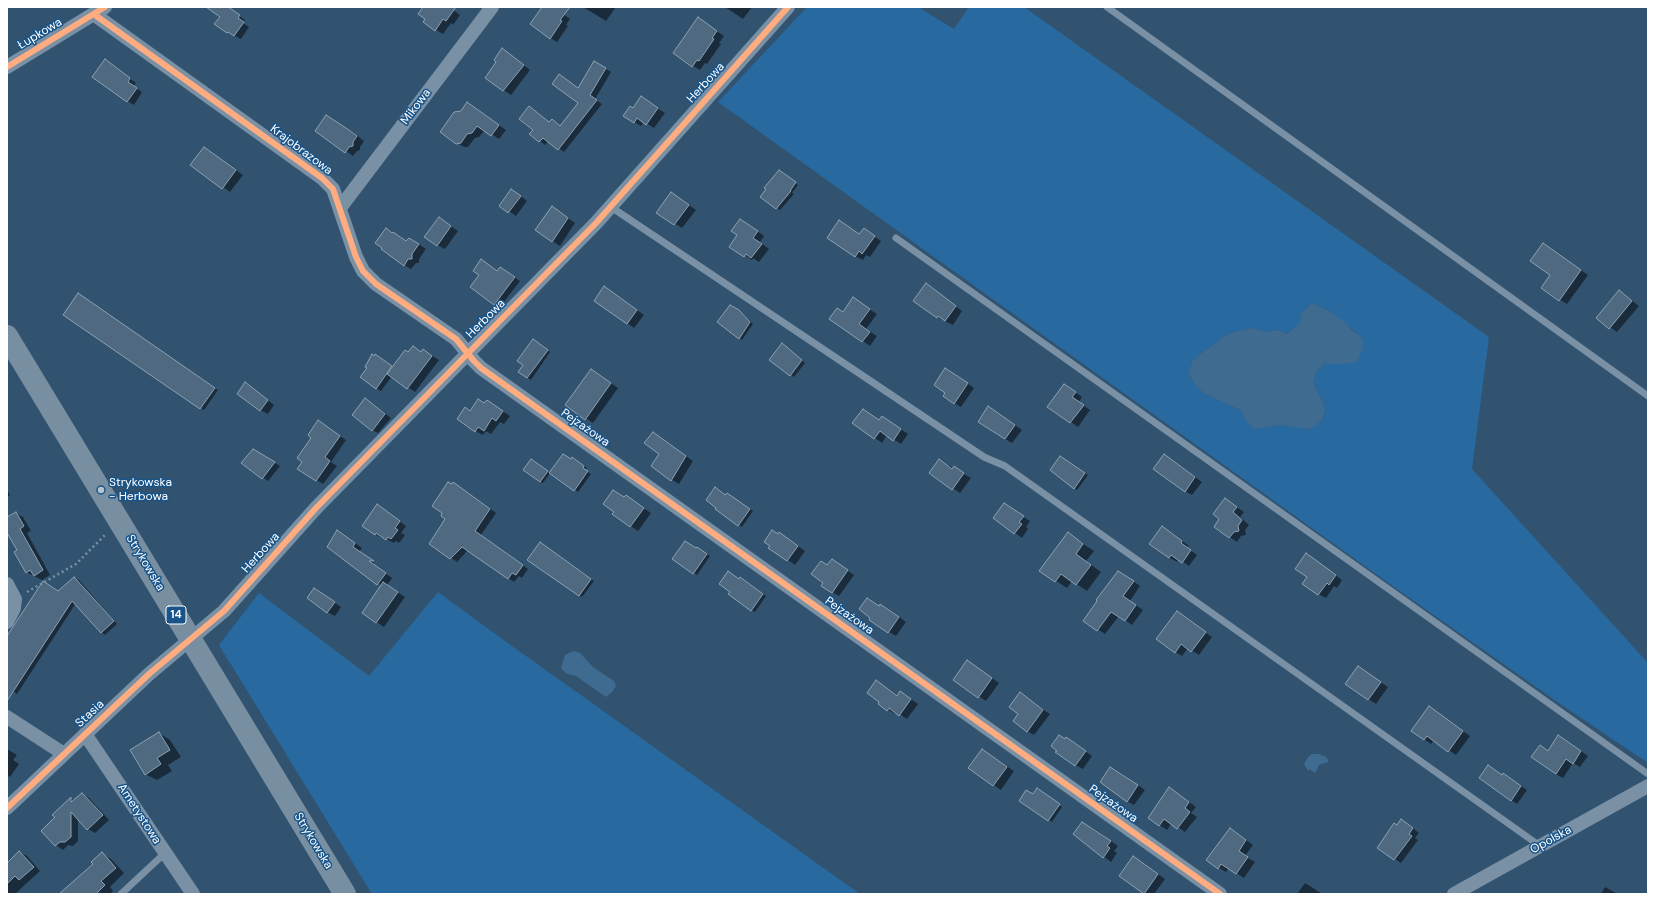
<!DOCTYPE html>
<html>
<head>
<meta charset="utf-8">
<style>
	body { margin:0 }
	#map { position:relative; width:1655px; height:901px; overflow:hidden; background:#32536f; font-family:"DM Sans",sans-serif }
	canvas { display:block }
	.frame { position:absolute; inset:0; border:8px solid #fff; pointer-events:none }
</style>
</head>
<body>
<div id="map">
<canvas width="1655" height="901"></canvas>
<div class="frame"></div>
</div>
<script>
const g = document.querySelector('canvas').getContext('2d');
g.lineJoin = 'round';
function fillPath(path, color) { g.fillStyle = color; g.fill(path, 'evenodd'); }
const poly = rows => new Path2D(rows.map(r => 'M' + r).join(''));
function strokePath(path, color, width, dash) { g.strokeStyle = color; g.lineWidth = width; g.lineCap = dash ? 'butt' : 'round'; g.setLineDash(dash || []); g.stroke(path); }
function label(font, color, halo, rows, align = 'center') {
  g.font = font + ' "DM Sans",sans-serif'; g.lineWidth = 3; g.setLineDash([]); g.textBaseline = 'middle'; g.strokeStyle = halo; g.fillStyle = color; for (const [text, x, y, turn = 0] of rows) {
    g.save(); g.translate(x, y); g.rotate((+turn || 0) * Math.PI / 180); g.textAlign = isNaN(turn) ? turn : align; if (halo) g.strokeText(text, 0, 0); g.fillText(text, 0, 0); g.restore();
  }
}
const green = poly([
	[807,7,918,7,954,29,969,7,1024,7,1489,337,1472,469,1648,663,1648,763,1556,701,1394,587,718,102],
	[1312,303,1330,311,1362,338,1324,364,1316,373,1313,383,1323,402,1325,409,1323,418,1318,424,1294,426,1280,425,1254,429,1246,421,1242,411,1205,394,1194,384,1188,372,1193,360,1223,337,1234,332,1251,328,1266,332,1279,330,1287,334,1299,324,1301,313],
	[438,592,505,641,860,894,372,894,219,645,259,593,369,676]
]);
const water = poly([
	[1312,303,1330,311,1344,322,1353,331,1362,338,1363,347,1356,363,1324,364,1316,373,1313,383,1323,402,1325,409,1323,418,1318,424,1310,429,1280,425,1254,429,1246,421,1242,411,1205,394,1194,384,1188,372,1193,360,1223,337,1234,332,1251,328,1266,332,1279,330,1287,334,1299,324,1301,313],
	[574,651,580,653,593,667,614,681,616,686,612,692,606,697,576,676,567,674,561,668,565,655],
	[1312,754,1319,754,1326,757,1328,760,1328,762,1319,765,1315,773,1309,769,1308,771,1304,764,1308,757]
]);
const shadow = poly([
	[218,7,227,7,245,20,243,23,249,27,241,39,227,32],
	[425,7,449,7,460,15,453,25,451,23,443,34,436,30,427,19],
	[546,7,553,7,570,19,566,25,568,26,557,42,550,38],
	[583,7,616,7,606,21],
	[725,7,752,7,743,19],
	[705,23,724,36,719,43,721,44,707,64,705,63,700,70,693,66],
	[510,54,530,70,511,95,486,78,497,62],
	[106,61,136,83,133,86,142,92,134,105,127,101],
	[594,62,611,72,595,99,602,104,564,152,548,141,545,145,540,141,534,129,530,107,550,123,558,124,561,127,580,102,565,79,579,88],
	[648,102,665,113,654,128,644,122,641,126,634,122,633,109],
	[474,108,506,130,499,139,485,130,479,137,475,138,468,147,464,147,457,143],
	[326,117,354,133,364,141,360,147,360,150,357,151,353,156,317,130],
	[204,148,243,175,230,192,192,165],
	[782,173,798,185,792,193,794,194,780,210,761,197],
	[518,194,527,201,516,216,500,205],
	[679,198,696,210,682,228,657,213],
	[559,212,575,223,560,246,552,241],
	[439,218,458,231,445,249,437,245],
	[748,224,764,236,760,242,769,249,759,262,753,258,752,260,731,246],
	[394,233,407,242,417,243,426,249,419,259,419,263,416,263,411,269,404,265],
	[871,234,881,241,870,257,866,255,863,260,855,256,860,235],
	[1551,249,1588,275,1567,304,1560,300,1551,275],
	[506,271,520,281,500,307,495,304,501,275],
	[926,284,962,311,953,325,937,317],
	[1619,291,1639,306,1617,332,1598,318],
	[611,292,644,315,634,328,627,323],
	[82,297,218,390,204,410,65,315],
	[860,303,877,314,866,329,877,336,870,346,830,318],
	[730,306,742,313,753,324,742,340,739,338],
	[536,342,550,352,531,380,519,372],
	[785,346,805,363,794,377,771,360],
	[413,347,422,352,423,350,439,360,415,392,392,376,381,391,376,388,375,357,381,358,393,367],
	[953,373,974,388,961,407,954,403],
	[598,374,618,388,593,423,566,405],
	[252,388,274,405,268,414,260,410],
	[1071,389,1082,397,1079,402,1090,410,1078,427,1048,406],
	[366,399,391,418,378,433,372,430],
	[487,401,510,416,504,424,500,422,491,434,486,431,483,435,475,431,470,411,485,404],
	[863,410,880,421,883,417,908,434,901,444,887,435,882,443,854,423],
	[996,412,1022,430,1012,443,1005,439],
	[325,426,346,440,331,462,337,466,323,484,299,469],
	[660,438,693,461,679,484,672,480,661,454],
	[253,450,280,466,268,481,243,463],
	[1060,457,1088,475,1077,490,1074,488],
	[1171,459,1202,482,1192,495,1185,491],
	[572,460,576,461,587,468,585,470,591,474,578,492,550,473,543,483,540,481,535,462,550,473],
	[939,460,971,478,960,493,930,473],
	[459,487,496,513,481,535,528,569,522,578,519,576,514,582,468,550,457,562,431,544,447,519],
	[7,490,10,495,7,497],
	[614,491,625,498,633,501,651,513,638,531,613,514,615,511],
	[726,496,731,496,753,511,742,527,739,525],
	[1225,499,1244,512,1240,517,1249,525,1245,530,1246,535,1241,536,1237,542,1215,527,1221,519],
	[1011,509,1030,521,1026,527,1028,529,1022,538,994,518],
	[384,510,406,526,401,533,405,535,399,543,396,541,394,543,383,537,382,538,375,534],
	[16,513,23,517,31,531,27,533,50,575,42,580,26,572,19,551,7,531,7,518],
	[1169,531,1189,546,1187,548,1197,555,1189,566,1179,559,1177,562,1170,558,1150,544],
	[1068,534,1094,551,1086,561,1101,572,1087,591,1072,581,1067,588,1041,571],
	[779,535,787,538,805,551,795,565,770,547],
	[345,536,362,548,359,552,374,562,374,565,392,578,387,585,405,597,384,627,363,613,382,586,328,547],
	[543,545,594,581,582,597,579,595],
	[698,548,710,556,697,575,673,559],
	[1314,559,1342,580,1337,588,1334,586,1326,598,1318,594],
	[839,565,854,575,839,596,832,592,828,566],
	[1126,576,1140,586,1130,601,1143,610,1132,625,1119,616,1105,634,1084,620],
	[75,578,79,580,117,624,105,635,101,632,76,603,17,694,7,687,7,639],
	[739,580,743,580,766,596,755,612,751,610],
	[314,589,341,607,335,616,327,612],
	[879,607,888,609,906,622,896,636,889,632],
	[1184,617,1212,637,1199,655,1188,648,1182,656,1175,652],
	[975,666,999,683,986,701,955,680],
	[1365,672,1388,687,1376,704,1346,684],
	[883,686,898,696,908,697,918,704,907,719,897,712,895,714,879,704],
	[1020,694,1050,714,1034,735,1027,731],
	[1429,707,1470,736,1456,755,1434,740,1431,744,1424,739],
	[159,733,170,740,181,757,168,765,172,771,157,780,145,774],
	[1067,738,1092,756,1083,769,1075,765,1066,740],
	[1566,741,1588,756,1580,767,1573,763,1563,778,1556,774,1540,746,1549,751],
	[7,749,17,755,13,760,19,764,10,777,7,775],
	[982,750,1014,771,1001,790,969,768],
	[1119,772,1145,790,1134,805,1127,801],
	[1502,776,1509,778,1527,790,1517,804,1480,778],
	[1041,792,1062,807,1052,822,1020,800],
	[1177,793,1196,807,1191,813,1197,817,1185,832,1172,823,1167,830,1149,818],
	[82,794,89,798,109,820,95,833,88,829,78,818,78,841,73,846,68,845,63,850,56,845,56,818,54,815,72,799,75,801],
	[1082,823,1097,831,1118,846,1114,851,1117,853,1111,862,1074,834],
	[1408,824,1419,833,1415,838,1418,840,1401,863,1378,848,1398,826],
	[1237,833,1253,845,1245,856,1255,862,1244,878,1229,868,1226,872,1219,868],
	[19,852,27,856,40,871,15,894,7,894,7,862],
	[102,854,111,859,124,873,110,887,113,891,110,894,61,894,94,864],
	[1141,862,1165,879,1154,894,1147,894,1120,875],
	[1305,883,1313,888,1322,894,1297,894],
	[1605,887,1616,893,1617,894,1601,894]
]);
const building = poly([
	[206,7,228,7,240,15,238,18,244,22,234,36,228,32,227,33,214,24,220,17,206,7],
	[423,7,456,7,446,21,443,19,435,31,423,22,425,19,418,14,423,7],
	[542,7,570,7,560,20,562,21,550,39,530,24,542,7],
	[698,17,717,31,712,38,714,39,699,61,697,60,692,67,673,53,698,17],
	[502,48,524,65,503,91,485,78,496,62,494,60,502,48],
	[105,59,130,78,128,82,137,88,127,102,92,77,105,59],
	[594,61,606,68,590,95,597,100,558,150,543,138,539,142,529,134,533,130,519,119,529,106,549,122,552,119,560,126,578,103,552,84,559,74,578,88,594,61],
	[641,96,658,108,646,125,637,118,634,123,623,116,630,106,633,108,641,96],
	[467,102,499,125,491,136,477,126,472,133,467,134,461,143,456,144,440,132,454,112,461,111,467,102],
	[326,115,346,128,357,136,353,142,353,146,349,147,345,153,315,131,326,115],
	[204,147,236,170,222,189,190,165,204,147],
	[779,170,796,182,790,191,791,191,776,209,760,197,766,189,764,188,779,170],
	[511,189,521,196,508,213,499,206,511,189],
	[671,192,689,205,674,225,656,213,671,192],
	[552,206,568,218,552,242,535,230,552,206],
	[439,217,451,226,437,246,424,237,439,217],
	[740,219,758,231,753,238,762,244,751,258,746,254,744,257,729,247,737,235,731,231,740,219],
	[839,220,859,234,864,228,875,236,862,254,859,251,855,257,827,238,839,220],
	[386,228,392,233,393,232,406,241,409,238,419,244,412,254,412,259,408,259,404,266,381,249,382,248,375,243,386,228],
	[1543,243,1581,270,1559,301,1541,288,1550,275,1530,261,1543,243],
	[481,259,497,271,500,267,515,277,494,305,470,287,479,275,473,271,481,259],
	[926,283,956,306,945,321,938,316,937,318,913,301,926,283],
	[604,286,637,310,627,324,594,301,604,286],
	[1619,290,1632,301,1609,329,1596,318,1619,290],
	[78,293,215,388,200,409,63,315,78,293],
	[853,297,870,309,859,324,870,332,862,342,829,319,837,308,843,312,853,297],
	[730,305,739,310,750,322,739,339,717,322,730,305],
	[533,339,548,350,527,378,518,372,523,365,517,361,533,339],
	[782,343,802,360,790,376,769,360,782,343],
	[413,346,421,352,423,349,432,356,407,389,387,374,405,350,408,352,413,346],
	[372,354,374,356,375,354,392,366,376,389,360,377,367,368,365,367,372,354],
	[945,368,968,383,954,404,943,396,945,393,934,385,945,368],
	[591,369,611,383,585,420,565,405,591,369],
	[245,382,268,400,260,411,237,394,245,382],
	[1064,384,1076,392,1072,397,1084,405,1070,423,1047,407,1064,384],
	[365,398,385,414,372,431,352,415,365,398],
	[478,399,484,403,487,400,503,411,496,421,492,418,484,431,478,427,475,432,457,419,465,407,470,411,478,399],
	[988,406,1015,425,1005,439,978,422,988,406],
	[863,409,879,420,882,416,901,429,893,441,880,431,874,439,852,423,863,409],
	[318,420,340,436,325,457,330,461,316,481,297,469,302,462,297,458,311,438,308,435,318,420],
	[653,432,686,456,671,481,651,466,659,454,644,443,653,432],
	[253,449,275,462,262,479,241,463,253,449],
	[563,454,571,459,572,457,584,466,583,468,588,471,574,491,549,473,563,454],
	[1164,454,1195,477,1185,492,1153,469,1164,454],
	[1060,456,1085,473,1074,489,1050,470,1060,456],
	[531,459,548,471,540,482,523,470,531,459],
	[939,459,952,469,954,466,964,473,952,490,929,473,939,459],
	[448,482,452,484,453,482,490,509,475,531,523,565,516,575,512,573,508,579,462,547,450,559,429,544,445,519,441,516,442,513,432,506,448,482],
	[715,487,725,495,727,493,750,509,738,526,715,509,716,508,706,500,715,487],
	[613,490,624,497,626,495,644,508,630,527,612,514,614,512,603,504,613,490],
	[1225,498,1237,507,1233,512,1242,520,1238,526,1239,531,1234,532,1229,538,1214,527,1219,519,1213,514,1225,498],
	[1004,503,1024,516,1019,522,1022,524,1014,534,993,518,1004,503],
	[377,504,400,521,395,528,398,530,391,539,388,537,386,540,376,533,375,535,362,526,377,504],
	[16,512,24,526,20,529,43,570,34,576,30,570,26,573,14,552,17,550,7,533,7,517,16,512],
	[1162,526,1182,541,1181,543,1191,550,1182,563,1171,555,1169,558,1149,544,1162,526],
	[337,530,355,543,353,547,374,561,369,561,386,573,377,585,327,547,337,530],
	[772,530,778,534,779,532,798,546,787,561,768,548,770,546,764,542,772,530],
	[1068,532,1083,544,1076,554,1091,565,1076,585,1061,574,1055,582,1039,571,1068,532],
	[685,541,696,548,697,547,707,554,693,574,672,559,685,541],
	[540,542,591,579,579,596,527,560,540,542],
	[1306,553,1336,575,1329,585,1327,583,1318,595,1302,584,1307,577,1295,569,1306,553],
	[832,559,848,570,832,593,821,586,823,583,811,574,821,561,827,565,832,559],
	[728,571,739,579,740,577,763,594,751,611,728,594,730,592,719,584,728,571],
	[1118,571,1134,581,1123,596,1136,605,1125,621,1111,612,1097,631,1083,621,1097,601,1096,600,1118,571],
	[74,577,114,621,101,633,72,601,7,701,7,636,43,581,58,591,74,577],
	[383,582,398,592,376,623,362,613,383,582],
	[314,588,335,602,327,613,307,598,314,588],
	[867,598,879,606,880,604,899,617,888,633,869,620,870,618,859,609,867,598],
	[1177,611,1206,632,1191,652,1181,644,1175,653,1156,639,1177,611],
	[967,660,992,678,978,698,953,680,967,660],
	[1358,666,1381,682,1368,700,1345,684,1358,666],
	[876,680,897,696,900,691,911,699,899,716,889,708,887,711,878,704,879,702,867,693,876,680],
	[1020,692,1043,710,1027,732,1013,721,1018,714,1009,707,1020,692],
	[1429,706,1463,731,1448,752,1427,736,1424,740,1411,731,1429,706],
	[159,732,170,750,157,758,161,764,145,775,130,750,159,732],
	[1059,735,1065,739,1066,737,1086,751,1075,766,1055,752,1057,751,1051,746,1059,735],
	[1558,735,1581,751,1573,764,1566,759,1556,774,1531,757,1540,745,1548,751,1558,735],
	[982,749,1007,767,993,786,968,768,982,749],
	[1488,765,1502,775,1503,773,1521,786,1511,801,1479,778,1488,765],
	[1110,767,1138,785,1127,802,1100,782,1110,767],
	[1169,787,1189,802,1185,808,1190,812,1177,829,1164,819,1159,826,1148,818,1169,787],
	[1037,788,1060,804,1048,821,1019,801,1026,790,1033,794,1037,788],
	[82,793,103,815,87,830,71,812,71,837,65,842,60,842,55,846,41,831,55,817,52,815,71,797,71,802,82,793],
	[1401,819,1413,828,1409,834,1412,836,1394,860,1377,848,1394,823,1397,825,1401,819],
	[1082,822,1111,841,1107,846,1110,848,1103,858,1073,834,1082,822],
	[1230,828,1246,840,1239,851,1248,857,1236,874,1221,864,1218,869,1206,860,1230,828],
	[19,851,34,867,19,880,15,876,7,884,7,863,19,851],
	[102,852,116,868,101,881,105,885,96,894,59,894,93,864,91,862,102,852],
	[1133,856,1158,874,1144,894,1119,876,1133,856]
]);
const path = poly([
	[27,592,76,564,106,534]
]);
const lane = poly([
	[1107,7,1648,396],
	[611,207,984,457,1005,466,1540,846],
	[896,238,1648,774],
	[121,894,165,853]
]);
const street = poly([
	[95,15,322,178,333,189,356,257,363,271,376,284,456,339,474,361,481,368,1220,894],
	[7,67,105,7],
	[340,208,492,7],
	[7,584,15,599,14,608,7,622],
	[7,717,64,754],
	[85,734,193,894],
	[7,808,149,674,224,611,316,508,596,223,788,7],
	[1454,894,1648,786]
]);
const primary = poly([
	[7,336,345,894]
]);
const cycleway = poly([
	[95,15,322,178,333,189,356,257,363,271,376,284,456,339,474,361,481,368,1220,894],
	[7,67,105,7],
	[7,808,149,674,224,611,316,508,596,223,788,7]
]);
const markers = [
	[101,490,4,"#b7c3cd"]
];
const shields = [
	[176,615,20]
];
const shieldNames = [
	["14",176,615]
];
const streetNames = [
	["Łupkowa",40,34,-31],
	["Herbowa",706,83,-48],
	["Mikowa",416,107,-53],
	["Krajobrazowa",301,150,37],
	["Herbowa",486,319,-45],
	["Pejzażowa",585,428,35],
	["Herbowa",261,553,-48],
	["Strykowska",145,563,59],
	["Pejzażowa",849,616,35],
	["Stasia",90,714,-43],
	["Pejzażowa",1113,804,35],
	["Ametystowa",139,814,57],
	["Opolska",1551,840,-29],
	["Strykowska",313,841,59]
];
const poiNames = [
	["Strykowska",109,483],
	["- Herbowa",109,497]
];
fillPath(green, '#28699f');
fillPath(water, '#406b91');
fillPath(shadow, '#0007');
fillPath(building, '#4e6980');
strokePath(building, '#8da1b2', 1);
strokePath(path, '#7990a5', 2.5, [2, 3]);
strokePath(lane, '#7990a5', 7);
strokePath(street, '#7990a5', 14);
strokePath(primary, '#788fa2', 22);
strokePath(cycleway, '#ffac80', 6);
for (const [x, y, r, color] of markers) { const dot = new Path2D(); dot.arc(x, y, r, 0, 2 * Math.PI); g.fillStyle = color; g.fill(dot); strokePath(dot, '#185489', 1.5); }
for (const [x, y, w] of shields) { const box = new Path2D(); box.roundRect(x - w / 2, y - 9, w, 18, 3); g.fillStyle = '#185489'; g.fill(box); strokePath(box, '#fff', 1); }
label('bold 11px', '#fff', null, shieldNames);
label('12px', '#fff', '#185489', streetNames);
label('12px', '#fff', '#185489', poiNames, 'left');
</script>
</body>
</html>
